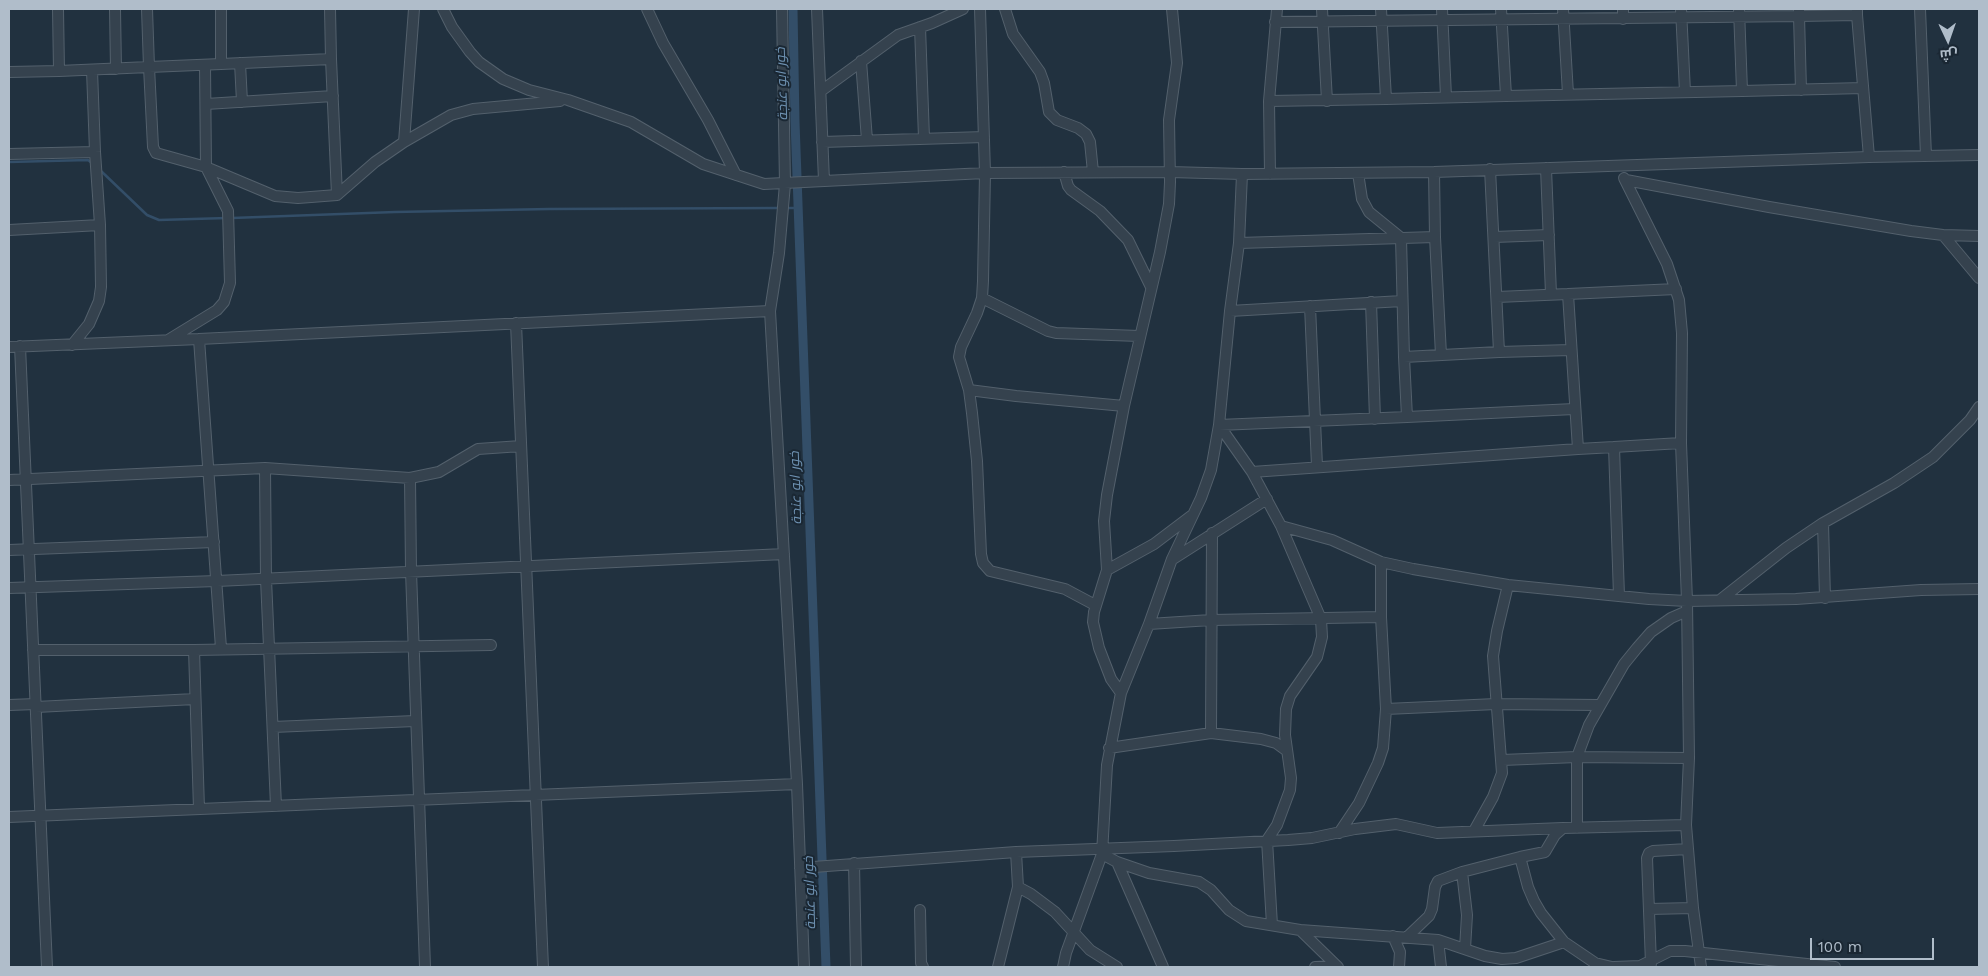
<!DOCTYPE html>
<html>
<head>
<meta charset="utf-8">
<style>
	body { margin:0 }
	#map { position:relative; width:1988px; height:976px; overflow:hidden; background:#21313f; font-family:"Work Sans",Cairo,sans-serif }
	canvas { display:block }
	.frame { position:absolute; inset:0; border:10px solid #b0bdca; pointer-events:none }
	.north { position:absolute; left:1923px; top:15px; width:50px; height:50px; -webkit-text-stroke:4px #1a2733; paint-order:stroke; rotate:177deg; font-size:14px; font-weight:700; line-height:20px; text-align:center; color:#b0bdca }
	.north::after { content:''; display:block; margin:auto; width:18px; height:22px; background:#b0bdca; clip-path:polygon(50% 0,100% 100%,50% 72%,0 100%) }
	.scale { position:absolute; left:1810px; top:938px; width:124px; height:22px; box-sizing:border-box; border:2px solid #b0bdca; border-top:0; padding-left:6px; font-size:15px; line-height:18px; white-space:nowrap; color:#b0bdca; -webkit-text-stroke:4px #1a2733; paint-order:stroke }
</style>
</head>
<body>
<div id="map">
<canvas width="1988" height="976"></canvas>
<div class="frame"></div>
<div class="north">ش</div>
<div class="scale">100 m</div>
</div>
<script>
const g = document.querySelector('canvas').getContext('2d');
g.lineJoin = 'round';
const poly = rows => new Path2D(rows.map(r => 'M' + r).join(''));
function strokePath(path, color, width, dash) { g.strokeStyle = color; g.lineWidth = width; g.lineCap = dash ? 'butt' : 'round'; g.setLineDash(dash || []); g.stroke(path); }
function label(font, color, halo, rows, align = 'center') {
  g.font = font + ' "Work Sans",Cairo,sans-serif'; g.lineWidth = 4; g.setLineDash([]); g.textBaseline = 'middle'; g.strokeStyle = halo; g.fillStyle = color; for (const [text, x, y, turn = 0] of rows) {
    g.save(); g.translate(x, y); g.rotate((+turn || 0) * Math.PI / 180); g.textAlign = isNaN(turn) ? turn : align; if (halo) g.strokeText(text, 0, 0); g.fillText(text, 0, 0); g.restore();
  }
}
const stream = poly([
	[9,162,88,160,93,164],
	[101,171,147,215,159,220,227,218],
	[784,208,798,208],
	[232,218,395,212,549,209,779,208]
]);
const canal = poly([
	[793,9,795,122,826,967]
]);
const minor = poly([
	[58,9,59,71,149,67,147,9],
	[115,9,116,69],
	[221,9,221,64,149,67,153,147,156,153,206,167,275,196,298,198,337,195,331,59],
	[443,9,452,27,470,52,479,62,503,79,529,90,568,100,631,122,703,164,764,184,985,173,1170,172,1242,174,1434,172,1869,157,1979,155],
	[647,9,663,43,708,120,736,175],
	[782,9,785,184,779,253,770,311,797,784,804,967],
	[817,9,824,181],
	[980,9,985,173,983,281,982,298,977,313,961,347,959,357,969,390,972,413,977,461,981,554,983,563,990,571,1065,589,1095,605],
	[1005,9,1013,34,1040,72,1044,83,1049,112,1057,120,1078,128,1086,134,1090,142,1093,172],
	[1322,9,1327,101],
	[1442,9,1446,97],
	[1563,9,1568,94],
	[1623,9,1623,19],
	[1681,9,1685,92],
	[1920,9,1926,156],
	[1857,15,1869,157],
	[1275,22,1799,16,1799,9],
	[920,27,924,138],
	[861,61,867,140],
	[240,63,242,102],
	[221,64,331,59,330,9],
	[9,72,59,71],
	[1801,90,1799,16,1857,15,1857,10],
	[821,91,898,35,932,23,963,9],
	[1742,91,1863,88],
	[1506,96,1742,91,1739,9],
	[1386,99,1506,96,1501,9],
	[1269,101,1277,9],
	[206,104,333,96],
	[404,142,414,9],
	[822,142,984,137],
	[9,154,95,152],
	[1546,168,1551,294],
	[1490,169,1499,352],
	[1064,172,1068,186,1071,190,1100,211,1128,240,1151,287],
	[1358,173,1362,199,1369,212,1401,238],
	[1242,174,1239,243,1230,311,1219,425,1252,472,1281,526,1321,619,1322,637,1317,657,1290,696,1286,709,1285,735,1291,778,1290,790,1277,825,1267,840,1272,925],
	[1270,174,1269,101,1386,99,1381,9],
	[1626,180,1769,207,1911,231,1943,235,1979,236],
	[337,195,375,162,404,142,451,115,473,109,560,101],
	[9,230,100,225],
	[1943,235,1979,278],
	[1435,237,1441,355],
	[1494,237,1549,235],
	[1401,238,1404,357,1499,352,1571,350],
	[1239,243,1435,237,1434,172],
	[1568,294,1676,289],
	[1497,297,1568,294,1578,449,1614,447,1619,596],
	[982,298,1048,331,1056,333,1139,336],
	[1371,302,1375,419],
	[1310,306,1317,466],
	[1230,311,1402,301],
	[516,323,543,967],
	[199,339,221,648],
	[168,340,217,310,224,302,230,283,228,211,206,167,205,65],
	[72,345,89,324,99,301,101,287,100,225,95,152,92,70],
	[20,346,47,967],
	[9,347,199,339,770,311],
	[969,390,1016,396,1124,406],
	[1407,417,1574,409],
	[1681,443,1687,601,1689,758,1686,825,1693,908,1701,967],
	[1614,447,1681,443,1682,333,1679,300,1667,264,1624,178],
	[265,468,266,579,276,806],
	[1252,472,1578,449],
	[410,478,411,571,425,967],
	[9,480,265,468,410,478,439,472,478,449,521,446],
	[1823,523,1825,598],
	[1281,526,1332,540,1381,562,1413,569,1508,585,1649,599,1687,601,1796,599,1921,590,1979,589],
	[9,550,214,542],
	[1173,559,1267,499],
	[1107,570,1154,544,1191,516],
	[9,588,217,581,784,554],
	[1720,600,1786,548,1823,523,1894,483,1933,457,1970,420,1979,407],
	[1381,617,1381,562],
	[1149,624,1211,620,1381,617,1386,709,1383,748,1378,763,1359,803,1339,833],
	[33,650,194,650,491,645],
	[194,650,199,809],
	[1121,693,1111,679,1099,648,1093,622,1094,612,1107,570,1104,521,1107,495,1124,406,1160,252,1169,204,1170,182,1169,120,1177,63,1172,9],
	[9,705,36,704],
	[36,707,195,699],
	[1386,709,1496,704,1599,705],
	[273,727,415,721],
	[1211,733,1212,533],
	[1109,748,1211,733,1261,739,1276,743,1287,751],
	[1502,760,1577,757,1689,758],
	[9,817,797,784],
	[1577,828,1577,757,1589,725,1624,664,1637,648,1651,632,1671,618,1687,611],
	[1474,831,1493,797,1502,773,1493,656,1497,631,1508,585],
	[1102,854,1117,862,1149,873,1199,882,1211,890,1229,910,1246,921,1300,930,1338,967],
	[1117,862,1163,967],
	[854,863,856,967],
	[800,868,1016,852,1174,846,1288,840,1312,838,1355,829,1396,824,1437,833,1563,828],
	[1462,872,1467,915,1465,949],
	[1018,887,1031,894,1055,912,1090,950,1117,967],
	[1649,909,1693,908],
	[920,910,921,963,923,967],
	[1300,930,1438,940,1485,956,1502,959,1516,958,1564,942],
	[1393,936,1400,952,1399,967],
	[1407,937,1429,916,1432,909,1435,887,1438,881,1462,872,1520,857],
	[1438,940,1441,967],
	[1651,964,1647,858,1649,853,1653,851,1688,849],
	[998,967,1018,887,1016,852],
	[1063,967,1066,953,1102,854,1107,765,1121,693,1149,624,1172,559,1201,498,1211,470,1219,425,1407,417,1404,357],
	[1315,967,1337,966],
	[1612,967,1595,963,1564,942,1541,913,1534,901,1528,887,1520,857,1545,852,1555,835,1563,828,1686,825],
	[1614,967,1640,966,1670,951,1685,951,1835,967]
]);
const waterNames = [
	["خور ابو عنجة",782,84,-92],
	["خور ابو عنجة",796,488,-92],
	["خور ابو عنجة",810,893,-92]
];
strokePath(stream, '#334e68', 2.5);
strokePath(canal, '#334e68', 9);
strokePath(minor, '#53606c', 12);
strokePath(minor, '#35424e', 10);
label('italic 14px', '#6e91b1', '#1a2733', waterNames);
</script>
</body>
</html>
